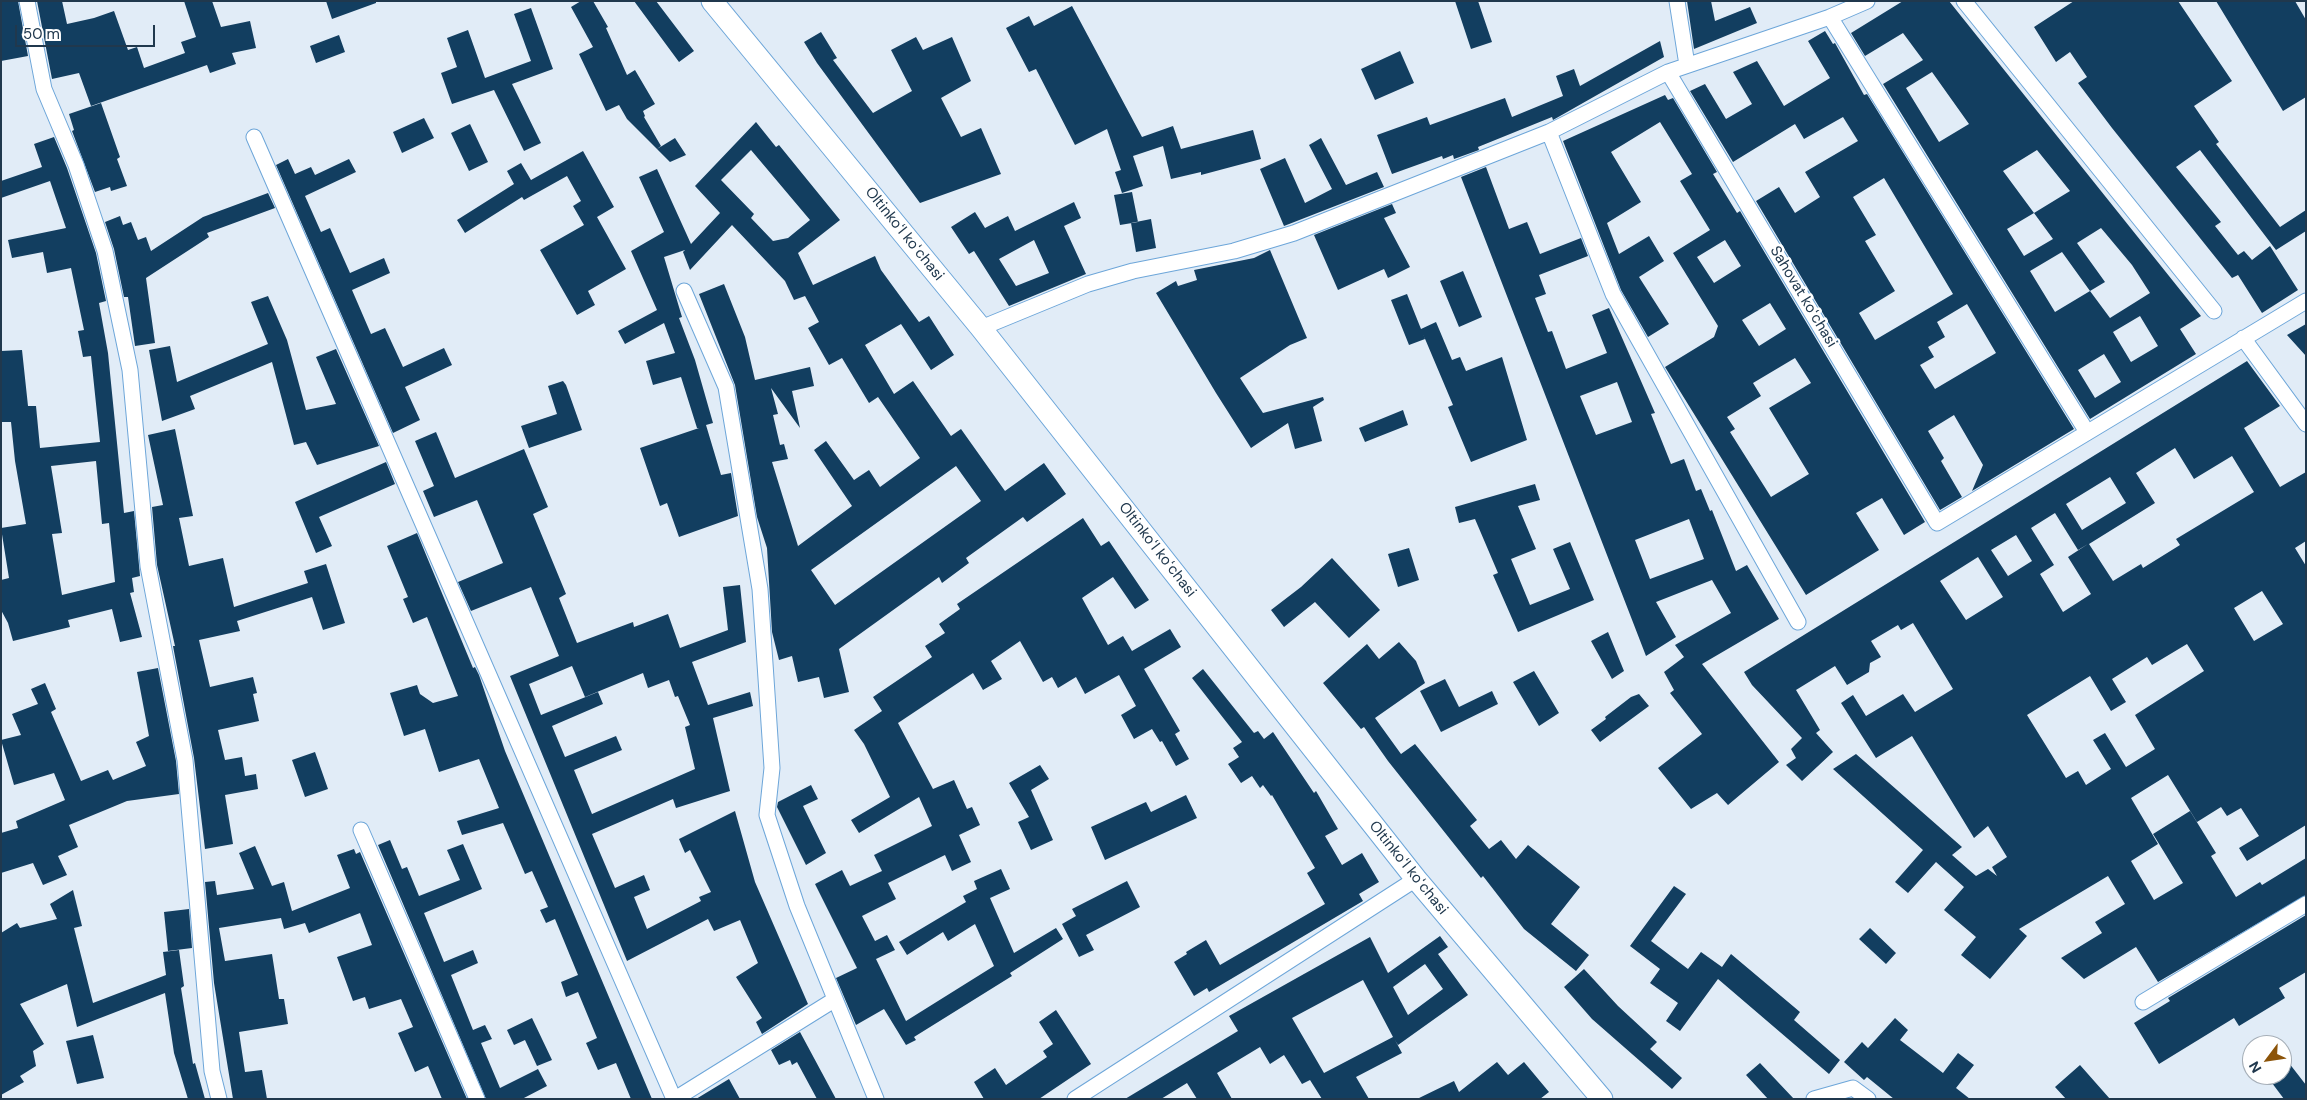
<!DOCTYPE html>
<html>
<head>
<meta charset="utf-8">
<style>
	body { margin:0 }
	#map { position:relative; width:2307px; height:1100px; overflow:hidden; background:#e1ecf7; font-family:"DM Sans",sans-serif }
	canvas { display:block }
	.frame { position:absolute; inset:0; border:2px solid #20384d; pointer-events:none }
	.north { position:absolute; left:2242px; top:1035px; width:50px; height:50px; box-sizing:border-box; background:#fff; border:1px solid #a6afb8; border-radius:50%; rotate:239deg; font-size:14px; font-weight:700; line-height:20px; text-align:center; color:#20384d }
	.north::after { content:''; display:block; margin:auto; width:18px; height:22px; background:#8c5409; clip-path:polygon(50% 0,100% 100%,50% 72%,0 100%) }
	.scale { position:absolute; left:15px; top:25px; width:140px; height:22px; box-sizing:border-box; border:2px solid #20384d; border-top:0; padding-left:6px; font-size:15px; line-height:18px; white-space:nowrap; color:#20384d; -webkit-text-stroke:4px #fff; paint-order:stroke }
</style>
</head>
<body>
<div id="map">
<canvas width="2307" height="1100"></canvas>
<div class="frame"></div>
<div class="north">N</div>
<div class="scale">50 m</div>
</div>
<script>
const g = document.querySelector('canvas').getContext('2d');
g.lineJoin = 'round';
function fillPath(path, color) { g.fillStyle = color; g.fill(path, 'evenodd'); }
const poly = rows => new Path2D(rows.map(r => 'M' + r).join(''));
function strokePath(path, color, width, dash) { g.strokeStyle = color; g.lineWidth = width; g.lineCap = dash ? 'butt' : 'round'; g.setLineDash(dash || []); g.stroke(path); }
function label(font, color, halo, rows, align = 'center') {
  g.font = font + ' "DM Sans",sans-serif'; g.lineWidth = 5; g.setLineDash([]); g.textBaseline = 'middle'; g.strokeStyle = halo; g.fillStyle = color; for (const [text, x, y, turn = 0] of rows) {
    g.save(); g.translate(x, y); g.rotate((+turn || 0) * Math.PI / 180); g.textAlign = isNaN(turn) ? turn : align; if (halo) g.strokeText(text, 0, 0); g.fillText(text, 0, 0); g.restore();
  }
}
const building = poly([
	[1,1,18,1,28,56,1,61],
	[37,1,62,1,67,24,94,18,114,11,128,50,137,47,144,68,185,53,181,42,196,37,184,1,212,1,221,27,250,21,256,48,232,53,236,64,210,73,207,65,91,106,79,73,52,79],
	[326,1,376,1,376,3,332,19],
	[581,1,593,1,608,27,606,28,627,75,635,70,655,104,643,111,645,116,644,117,661,146,657,149,627,119,619,105,606,111,579,54,593,47,571,7],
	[634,1,656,1,694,51,679,62],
	[1455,1,1478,1,1492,42,1471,49],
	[1687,1,1711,1,1715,21,1750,7,1757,23,1694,49],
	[1903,1,1949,1,2201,316,2180,329,2196,354,2090,419,1883,84,1923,60,1903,33,1865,56,1851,33],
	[1932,72,1969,124,1939,142,1906,88],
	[2037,150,2070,191,2034,213,2003,171],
	[2034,213,2053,239,2024,256,2007,229],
	[2101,228,2132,265,2150,293,2110,318,2090,291,2055,312,2030,271,2062,252,2090,291,2105,282,2077,243],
	[2140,316,2158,346,2131,362,2113,332],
	[2104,354,2121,382,2095,398,2078,370],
	[2074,1,2178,1,2232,81,2194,106,2219,142,2216,144,2280,227,2306,210,2306,231,2276,250,2200,150,2176,167,2221,222,2215,226,2238,255,2244,251,2252,260,2270,246,2298,290,2262,313,2238,275,2232,278,2112,128,2078,83,2087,77,2070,52,2056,62,2034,27],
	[2216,1,2295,1,2306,20,2306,97,2283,111],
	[1072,6,1142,137,1173,126,1181,149,1253,130,1261,159,1201,175,1201,172,1171,179,1163,146,1133,156,1143,186,1122,193,1115,172,1121,170,1107,129,1075,145,1036,69,1029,72,1006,28,1029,16,1034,26],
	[531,8,553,69,512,84,541,143,524,151,494,90,452,104,441,73,457,67,447,38,468,30,485,78,531,61,514,14],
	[1825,31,1833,44,1835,43,1864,95,1867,94,2074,429,1972,491,1983,465,1954,415,1928,431,1944,458,1941,461,1962,497,1940,510,1756,201,1779,187,1795,213,1820,197,1805,172,1858,141,1843,117,1804,139,1795,124,1733,162,1690,91,1705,84,1726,119,1752,104,1733,72,1757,61,1784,106,1830,78,1808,41],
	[1884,178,1953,294,1875,340,1859,313,1895,291,1865,241,1876,235,1853,197],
	[1967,304,1996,353,1935,389,1920,365,1934,357,1928,347,1945,337,1937,322],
	[821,32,837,58,833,60,873,113,912,91,891,50,916,37,923,50,952,37,971,81,941,98,961,137,981,128,1001,174,920,203,817,63,804,42],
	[339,35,345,52,316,63,310,46],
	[1660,41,1664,57,1553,120,1552,117,1478,147,1479,150,1454,159,1453,155,1443,159,1442,156,1392,174,1377,135,1427,117,1430,125,1505,98,1512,117,1563,96,1556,76,1574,69,1580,86],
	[1400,51,1414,83,1375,100,1361,69],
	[1665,95,1668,100,1673,98,1717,172,1713,174,1737,213,1740,211,1925,522,1904,535,1882,498,1856,513,1879,550,1806,595,1665,367,1714,337,1718,326,1673,253,1710,230,1680,181,1692,174,1660,122,1611,152,1641,202,1607,223,1619,254,1649,236,1664,261,1639,277,1669,324,1648,337,1621,290,1563,141],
	[1725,240,1741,266,1714,283,1697,257],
	[1770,303,1786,329,1759,346,1742,320],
	[1795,358,1811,383,1769,408,1809,474,1771,497,1730,432,1735,429,1727,417,1761,396,1753,383],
	[101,103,120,157,117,159,127,186,111,191,110,187,95,192,72,131,74,130,69,114],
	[424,118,434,138,402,153,393,132],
	[756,122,776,147,779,145,840,220,798,253,813,285,875,256,881,270,919,322,929,316,954,355,931,370,901,324,865,345,894,394,913,381,951,436,961,429,1005,491,1044,463,1066,494,1027,522,1023,517,966,558,969,563,942,583,939,577,839,649,849,692,824,698,819,677,798,682,792,656,779,660,772,632,767,548,757,517,735,385,699,294,724,284,745,337,755,380,810,367,814,386,792,391,800,428,771,388,778,414,773,415,780,445,784,444,788,459,772,462,798,546,852,506,814,450,826,441,854,480,869,470,880,487,920,458,878,397,869,403,842,358,829,365,808,328,819,322,805,296,794,300,785,281,732,225,690,270,683,252,685,250,664,257,682,317,679,318,695,360,713,423,706,425,721,475,731,473,738,516,679,537,667,503,660,506,640,448,699,428,697,428,681,377,653,385,646,361,675,353,664,323,625,344,618,331,657,310,631,251,664,232,639,177,657,169,691,244,720,213,695,186],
	[751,150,810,220,788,238,773,241,751,218,754,214,721,180],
	[956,466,981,501,835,605,811,570],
	[470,124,488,162,469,171,451,133],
	[54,137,67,168,96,253,106,301,99,303,108,353,124,513,134,511,140,576,132,578,134,592,130,593,142,637,120,642,112,609,68,620,70,627,13,641,8,623,1,610,1,580,9,578,1,528,26,524,15,461,11,422,1,422,1,351,22,350,28,406,36,406,40,448,100,442,91,356,83,357,78,331,84,330,71,268,47,273,43,252,12,258,8,240,66,228,50,181,1,198,1,181,42,167,34,144],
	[96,461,102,524,109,523,115,582,62,595,52,534,62,533,51,466],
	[675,138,686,155,670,162,657,149],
	[1321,138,1346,185,1377,172,1384,187,1284,226,1260,169,1285,158,1305,203,1332,189,1309,145],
	[583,151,614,207,597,217,626,269,588,291,595,305,577,315,540,250,584,225,573,206,581,201,567,176,524,200,522,197,465,233,457,220,514,184,507,171,521,163,531,180],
	[288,159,295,174,311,167,315,175,349,159,356,172,305,196,321,232,330,228,350,273,384,258,390,273,352,290,371,334,385,328,403,367,444,348,452,365,405,387,420,420,393,433,276,165],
	[1486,167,1509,229,1527,222,1540,254,1581,238,1588,256,1539,275,1546,294,1535,298,1548,332,1552,331,1566,369,1607,353,1592,315,1609,308,1655,413,1651,414,1671,464,1684,459,1696,491,1701,489,1710,511,1712,510,1736,571,1747,565,1779,619,1702,664,1779,762,1728,805,1717,793,1691,809,1658,768,1702,734,1670,693,1674,690,1664,672,1684,657,1675,645,1731,613,1712,580,1656,602,1676,637,1646,656,1461,177],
	[1617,382,1632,422,1596,435,1580,396],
	[1689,519,1704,559,1650,579,1635,540],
	[1132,192,1138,222,1120,225,1114,195],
	[268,193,275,208,207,233,209,237,146,278,155,343,135,346,128,297,124,297,114,249,105,222,120,216,123,225,131,222,138,240,146,237,151,251,203,217],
	[1074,202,1081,218,1064,226,1086,274,1009,306,974,251,969,254,951,227,975,212,985,228,1008,216,1015,231],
	[1034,240,1049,273,1016,286,999,259],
	[1392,204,1396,213,1384,218,1410,267,1388,278,1384,269,1338,290,1314,235],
	[1151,219,1156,248,1136,252,1131,223],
	[1270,250,1307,338,1290,345,1240,378,1263,413,1323,397,1324,400,1313,407,1322,441,1295,449,1288,423,1251,448,1216,393,1156,293,1176,281,1178,286,1197,280,1194,270,1254,258],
	[1463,271,1482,317,1459,327,1440,281],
	[1407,294,1421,329,1436,322,1452,360,1460,357,1466,371,1502,357,1527,440,1471,462,1448,407,1453,405,1423,334,1425,339,1409,345,1391,300],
	[268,296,287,340,306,410,336,404,316,357,336,349,379,446,317,465,306,442,294,445,272,362,190,396,195,409,162,421,149,350,170,346,177,382,268,344,251,302],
	[2306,324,2306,356,2287,335],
	[2247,361,2280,406,2244,428,2280,487,2306,472,2306,541,2295,548,2306,566,2306,825,2247,861,2239,848,2259,836,2241,808,2227,816,2221,807,2197,822,2168,775,2131,798,2158,844,2131,861,2154,900,2183,883,2153,834,2190,811,2216,853,2211,856,2236,897,2260,882,2262,885,2306,858,2306,895,2158,982,2136,947,2084,979,2061,958,2102,933,2095,922,2125,904,2108,876,2019,929,2027,936,1990,979,1961,955,1976,937,1944,910,1964,887,1936,862,1908,893,1895,882,1923,850,1833,769,1856,754,1962,847,1952,855,1976,876,1988,869,1997,876,1992,867,2007,857,1988,826,1974,838,1912,736,1876,758,1841,703,1853,695,1866,716,1903,694,1915,712,1953,689,1913,623,1901,630,1898,625,1871,641,1881,657,1870,663,1869,672,1847,685,1835,666,1796,690,1820,730,1816,733,1833,752,1802,781,1786,765,1796,758,1791,749,1802,738,1752,685,1744,672],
	[2175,448,2194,479,2232,456,2254,492,2176,539,2180,545,2143,568,2141,564,2113,581,2089,544,2155,503,2136,473],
	[2110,477,2126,503,2082,530,2066,504],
	[2055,513,2078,550,2088,544,2068,557,2091,594,2063,612,2040,574,2054,565,2031,528],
	[2016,535,2032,561,2008,576,1991,550],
	[1978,557,2003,597,1966,620,1940,581],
	[2262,591,2283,624,2254,641,2234,608],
	[2187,644,2204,671,2135,715,2155,749,2126,767,2105,733,2093,740,2111,769,2086,785,2078,771,2066,778,2027,715,2090,676,2111,711,2126,702,2112,679,2147,657,2152,665],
	[563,381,566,385,582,430,529,448,521,426,557,414,548,386],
	[1403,410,1408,425,1365,442,1359,428],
	[175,429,193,516,179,518,189,566,223,558,234,607,308,583,304,571,326,564,345,623,323,630,312,597,237,621,240,631,199,640,210,687,253,677,257,693,253,694,259,721,218,730,225,760,242,757,245,776,256,774,258,789,225,795,233,844,205,849,194,758,173,646,175,646,157,565,152,507,163,505,148,435],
	[436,432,455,478,524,449,548,507,533,514,566,594,559,598,577,643,633,622,634,627,668,614,680,648,728,630,723,587,740,585,746,642,692,662,708,705,750,692,753,706,713,718,730,791,676,808,673,799,592,834,615,888,644,875,650,890,634,897,647,929,701,901,699,897,711,892,690,850,685,853,679,839,735,811,755,882,808,1004,762,1034,756,1022,762,1018,736,977,758,963,740,920,714,931,708,919,627,961,510,676,559,656,531,587,471,611,458,582,503,563,477,500,434,517,423,491,434,486,415,441],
	[572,666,585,697,643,673,648,688,669,680,675,697,678,696,690,725,685,727,695,769,592,814,574,770,622,750,616,736,565,757,552,726,603,704,598,692,541,715,529,684],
	[386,462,395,484,319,517,332,546,316,553,295,502],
	[1535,484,1540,500,1518,506,1536,549,1511,559,1530,605,1570,589,1553,549,1570,542,1594,600,1518,632,1493,575,1498,573,1475,519,1459,523,1455,507],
	[1083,518,1101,546,1109,541,1149,600,1135,609,1113,577,1082,598,1108,645,1123,636,1132,651,1170,629,1181,647,1144,669,1180,731,1175,734,1189,759,1176,766,1162,741,1160,742,1152,729,1134,739,1121,715,1136,706,1119,675,1085,694,1076,677,1058,688,1052,677,1043,682,1020,641,991,661,1002,679,983,690,973,673,898,723,933,789,954,780,967,809,972,807,980,825,959,835,971,862,952,871,945,855,888,883,896,899,862,916,875,941,887,935,895,950,876,959,906,1021,994,966,975,924,948,941,943,932,907,955,899,942,966,902,963,896,977,889,974,881,1001,869,1010,889,990,898,1014,953,1056,928,1063,939,1010,973,1012,976,914,1037,916,1040,906,1045,884,1009,856,1025,836,978,857,968,815,884,842,870,850,886,882,871,874,855,932,826,919,797,859,833,851,820,890,797,864,744,854,730,882,711,873,697,932,657,925,646,945,633,939,624,960,609,957,604],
	[417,533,473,668,475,667,479,675,505,751,652,1099,631,1099,616,1063,598,1070,586,1043,597,1038,578,992,566,997,561,982,578,975,555,919,546,923,540,910,548,907,532,871,525,874,503,823,462,835,457,821,499,808,479,759,439,772,425,729,404,736,390,693,417,685,420,694,433,703,458,696,427,617,413,623,403,599,408,597,387,546],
	[1409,548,1419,580,1398,587,1388,554],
	[1332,558,1380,610,1349,638,1315,602,1284,627,1271,610,1301,587],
	[1608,632,1624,671,1612,679,1591,641],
	[1399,642,1416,661,1425,683,1375,718,1401,754,1415,744,1477,820,1470,826,1489,849,1501,840,1516,859,1528,845,1580,887,1551,924,1589,955,1576,971,1524,929,1483,876,1481,878,1388,761,1364,727,1361,729,1323,683,1367,644,1379,659],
	[158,668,176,761,179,794,127,801,69,825,78,847,58,856,67,875,43,885,33,863,1,873,1,833,18,828,16,821,65,800,54,773,14,785,1,740,21,735,12,714,38,704,31,689,45,683,56,709,51,712,81,781,108,770,113,780,146,766,136,742,149,736,137,672],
	[1203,669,1254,733,1258,731,1264,739,1273,732,1314,793,1316,791,1338,829,1325,836,1342,865,1362,853,1379,882,1359,894,1363,901,1209,992,1207,988,1194,996,1174,962,1187,954,1186,952,1206,940,1220,965,1325,904,1307,873,1315,868,1272,795,1271,796,1263,785,1260,788,1252,776,1241,783,1228,764,1239,757,1233,748,1242,742,1192,678],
	[1534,671,1559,713,1539,726,1513,682],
	[1445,679,1459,707,1492,691,1498,704,1441,732,1420,691],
	[1639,694,1649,706,1600,742,1591,730,1606,719,1605,717,1631,697],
	[315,752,328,789,305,797,292,760],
	[1040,765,1049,779,1031,790,1053,840,1031,850,1018,822,1029,817,1009,783],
	[811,785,818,799,803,806,826,853,806,865,777,807,778,802],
	[1186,795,1197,818,1105,860,1091,827,1146,802,1151,812],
	[390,840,402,869,407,867,419,896,460,880,447,850,463,844,482,889,424,913,444,962,473,950,478,963,451,975,473,1030,485,1025,492,1039,481,1043,500,1088,538,1069,547,1086,522,1099,486,1099,378,845],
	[255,846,272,886,284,882,292,911,350,888,337,855,354,849,356,854,360,852,467,1099,442,1099,428,1066,415,1072,398,1033,413,1027,401,999,369,1009,365,997,353,1001,337,957,372,945,360,913,309,933,305,923,284,929,281,918,219,928,225,961,272,954,279,999,284,999,288,1024,239,1032,245,1072,262,1070,267,1099,233,1099,214,983,205,882,215,881,217,895,254,889,239,853],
	[1127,881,1140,907,1086,935,1094,950,1079,957,1062,924,1076,916,1072,909],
	[1674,886,1686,894,1651,941,1688,969,1701,952,1722,967,1731,954,1800,1012,1794,1020,1840,1060,1829,1074,1718,979,1680,1031,1666,1021,1678,1003,1650,983,1660,969,1630,946],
	[73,890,82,926,74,928,93,1003,166,975,163,952,179,950,184,986,181,988,193,1064,195,1063,205,1099,188,1099,174,1053,165,993,77,1027,67,984,20,1004,44,1044,33,1051,36,1066,20,1076,24,1082,1,1095,1,933,17,923,20,928,57,919,50,904],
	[189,909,192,948,168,951,164,912],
	[2306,915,2306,972,2279,988,2285,998,2239,1026,2234,1018,2159,1064,2134,1023,2170,1001,2168,998],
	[1870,928,1896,953,1886,964,1859,939],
	[1440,936,1448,947,1438,954,1468,995,1398,1045,1395,1040,1402,1053,1356,1077,1369,1099,1322,1099,1310,1080,1302,1084,1284,1055,1270,1064,1260,1047,1217,1073,1232,1099,1197,1099,1187,1083,1161,1099,1125,1099,1238,1031,1229,1016,1370,937,1388,973],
	[1425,964,1443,989,1408,1015,1393,987],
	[1363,980,1393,1037,1324,1073,1292,1018],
	[1584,969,1618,1006,1657,1042,1650,1049,1682,1078,1672,1089,1592,1019,1564,987],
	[1056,1010,1091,1064,1039,1099,984,1099,974,1082,995,1068,1006,1085,1047,1057,1043,1051,1053,1044,1039,1022],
	[532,1018,552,1060,537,1066,525,1040,514,1045,507,1030],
	[1895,1018,1908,1030,1900,1040,1943,1073,1958,1053,1974,1065,1956,1088,1970,1099,1894,1099,1867,1077,1864,1080,1844,1062,1862,1042,1868,1048],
	[800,1032,836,1099,817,1099,797,1062,792,1065,790,1060,779,1065,771,1050],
	[93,1035,104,1078,77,1084,66,1041],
	[2282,1054,2306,1085,2306,1099,2284,1099,2266,1075,2282,1075],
	[1497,1062,1508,1075,1524,1062,1549,1092,1540,1099,1417,1099,1454,1081,1459,1092],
	[1760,1063,1794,1099,1768,1099,1746,1075],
	[2080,1065,2110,1099,2066,1099,2055,1087],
	[729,1079,740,1099,696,1099]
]);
const street = poly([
	[27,1,44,89,76,165,105,251,130,370,148,566,185,760,212,1071,219,1099],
	[1677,1,1687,65],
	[1964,1,2214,311],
	[1830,17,2087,432],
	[1668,72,1937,523,2306,301],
	[1549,132,1613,294,1798,622],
	[254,137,674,1099],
	[684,291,726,387,760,589,772,768,767,815,797,906,876,1099],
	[981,328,1088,284,1133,271,1234,251,1294,233,1549,132,1668,72,1830,17,1867,1],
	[2243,338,2306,424],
	[361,830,477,1099],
	[2143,1002,2306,904],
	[675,1099,834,1000],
	[1075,1099,1416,879],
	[1814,1099,1853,1088,1868,1099]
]);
const secondary = poly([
	[712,1,981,328,1416,879,1602,1099]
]);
const streetNames = [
	["Oltinkoʻl koʻchasi",904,234,51],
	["Sahovat koʻchasi",1803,297,59],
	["Oltinkoʻl koʻchasi",1157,550,52],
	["Oltinkoʻl koʻchasi",1408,868,51]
];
fillPath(building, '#123e60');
strokePath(street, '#6da6d9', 17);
strokePath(secondary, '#6da6d9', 23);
strokePath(street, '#fff', 15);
strokePath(secondary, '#fff', 21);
label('15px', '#20384d', '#fff', streetNames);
</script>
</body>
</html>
